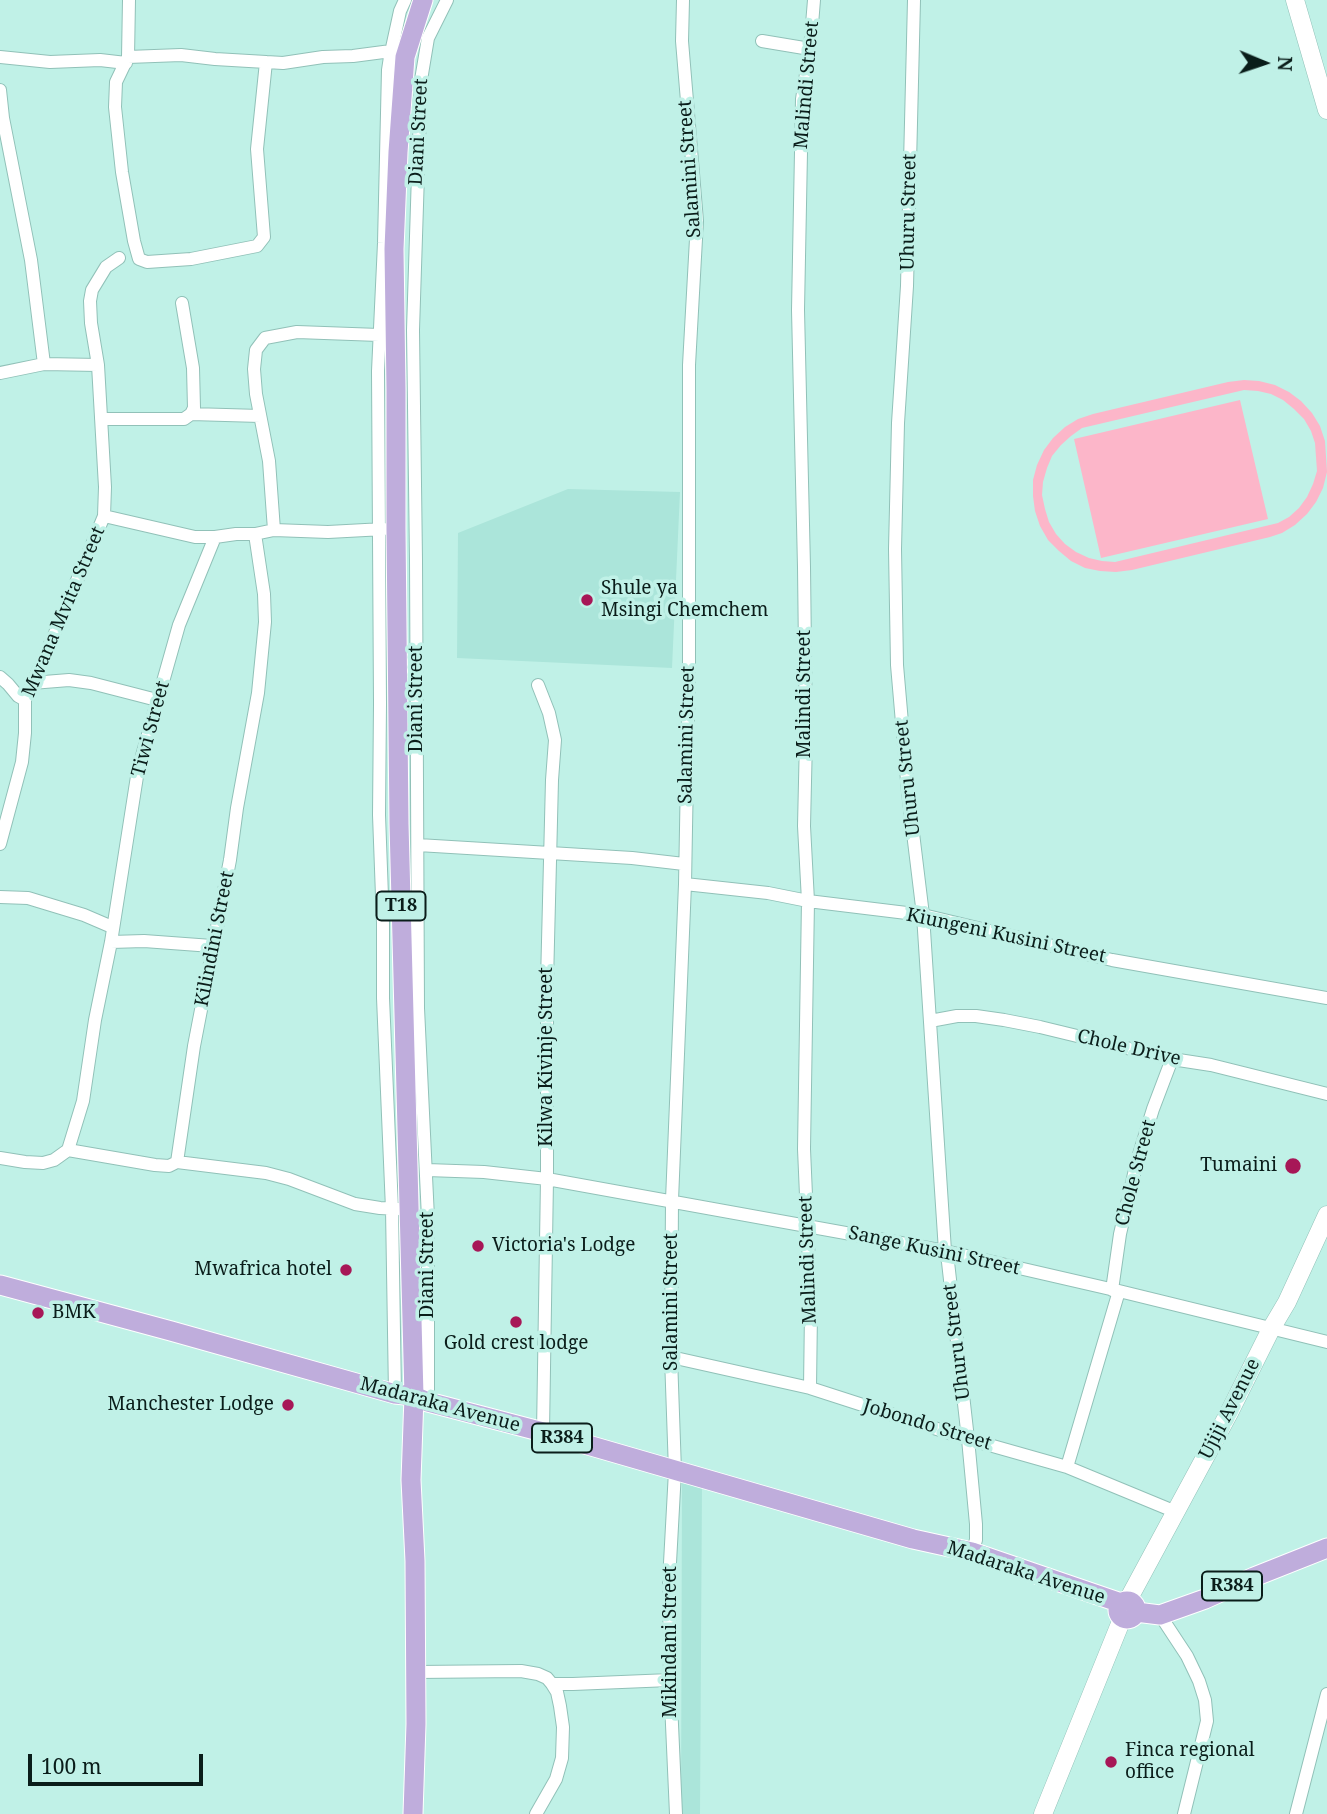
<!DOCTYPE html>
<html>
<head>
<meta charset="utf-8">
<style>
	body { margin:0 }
	#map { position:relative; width:1327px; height:1814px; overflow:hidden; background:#c0f1e7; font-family:"Noto Serif",serif }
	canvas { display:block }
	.north { position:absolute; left:1229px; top:28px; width:70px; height:70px; -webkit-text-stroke:5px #c0f1e7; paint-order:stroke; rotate:92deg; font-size:19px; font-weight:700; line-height:28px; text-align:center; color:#0a1d1a }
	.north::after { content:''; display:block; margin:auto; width:24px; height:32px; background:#0a1d1a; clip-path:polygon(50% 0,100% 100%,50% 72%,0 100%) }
	.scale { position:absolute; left:28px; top:1754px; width:175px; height:32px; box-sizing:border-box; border:4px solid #0a1d1a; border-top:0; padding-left:9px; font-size:21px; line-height:24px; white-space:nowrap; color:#0a1d1a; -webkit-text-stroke:5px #c0f1e7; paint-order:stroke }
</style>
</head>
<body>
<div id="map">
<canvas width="1327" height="1814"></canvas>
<div class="north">N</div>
<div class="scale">100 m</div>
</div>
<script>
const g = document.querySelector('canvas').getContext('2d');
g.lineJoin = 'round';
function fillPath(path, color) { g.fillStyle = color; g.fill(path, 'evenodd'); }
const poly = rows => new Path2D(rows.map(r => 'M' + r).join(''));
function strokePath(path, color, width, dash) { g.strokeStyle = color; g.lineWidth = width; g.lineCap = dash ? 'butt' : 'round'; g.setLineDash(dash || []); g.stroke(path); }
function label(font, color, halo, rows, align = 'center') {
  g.font = font + ' "Noto Serif",serif'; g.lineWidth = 7; g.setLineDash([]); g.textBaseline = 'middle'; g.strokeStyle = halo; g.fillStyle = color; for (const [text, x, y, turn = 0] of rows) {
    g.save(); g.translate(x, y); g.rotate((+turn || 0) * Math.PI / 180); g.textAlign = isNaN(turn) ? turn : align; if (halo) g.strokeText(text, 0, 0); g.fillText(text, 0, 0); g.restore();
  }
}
const built = poly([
	[568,489,680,492,672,668,457,658,458,533],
	[682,1483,702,1483,700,1814,681,1814]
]);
const green = poly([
	[1244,380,1259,381,1275,385,1289,392,1301,401,1312,413,1320,426,1325,441,1327,472,1323,488,1316,502,1307,514,1295,525,1282,533,1270,537,1132,570,1116,572,1100,571,1085,568,1071,561,1059,551,1048,540,1040,526,1035,511,1033,496,1033,480,1037,465,1044,450,1053,438,1065,427,1078,419,1093,414,1228,382],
	[1244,390,1258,391,1271,394,1283,400,1294,409,1304,419,1311,431,1315,443,1317,471,1313,484,1307,497,1299,508,1289,517,1278,523,1115,562,1102,561,1089,558,1076,552,1065,544,1056,534,1049,522,1045,509,1042,495,1043,482,1047,468,1052,456,1061,445,1071,436,1082,428],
	[1240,400,1268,519,1101,558,1074,439]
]);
const street = poly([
	[129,0,128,57,116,82,115,107,122,172,134,241,139,259,147,262,191,259,257,246,264,237,257,149,266,62],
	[914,0,907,286,898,423,895,549,897,665,908,792,923,915,945,1251,948,1262,968,1439,976,1524,976,1540,972,1552],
	[762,41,810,49],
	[0,57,50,62,100,60,126,63],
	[128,57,181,55,215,59,283,63,323,57,353,56,391,51],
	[0,90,3,118,31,260,44,364],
	[0,373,44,364,98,365],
	[191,414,260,416],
	[101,419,184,419,191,414,194,408,193,368,182,303],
	[104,516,195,537,215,537,236,534,255,534,274,530,328,532,384,529],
	[274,530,269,461,256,394,254,369,256,350,265,338,297,332,379,335],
	[0,677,8,684,18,696,25,700],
	[32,683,69,680,91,683,157,700],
	[538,685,549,713,555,740,552,780,547,982,547,1179,543,1432],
	[0,844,22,762,25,733,25,700,55,633,104,516,105,487,98,365,91,323,90,301,92,290,106,267,119,258],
	[418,845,632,858,684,864],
	[685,884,768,893,808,901,923,915,1112,960,1327,998],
	[0,897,28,898,84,915,112,927],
	[111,942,144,941,212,946],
	[930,1021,957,1016,976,1016,1004,1020,1040,1027,1172,1059,1211,1065,1327,1094],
	[68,1150,83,1101,95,1020,111,942,138,770,179,625,215,537],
	[0,1158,25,1162,43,1163,54,1160,68,1150,155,1165,169,1166,177,1162,194,1046,230,860,237,808,258,693,265,622,264,594,255,534],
	[177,1162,266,1173,289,1179,355,1204,380,1208,398,1209],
	[427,1170,484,1172,547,1179,945,1251,1119,1291,1327,1342],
	[1112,1290,1120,1234,1137,1161,1153,1109,1172,1059],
	[671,1357,810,1388,968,1439,1067,1467,1176,1512],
	[810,1388,811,1311,804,1149,808,901,804,826,806,738,804,567,798,310,802,99,810,49,814,0],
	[395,1394,392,1209,383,998,383,923,379,815,380,704,378,371,384,243,388,70,390,57,400,11,405,0],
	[428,1402,428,1218,418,1008,416,560,413,330,421,80,428,38,447,0],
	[1067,1467,1119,1291],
	[1160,1615,1187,1656,1199,1681,1205,1700,1207,1721,1184,1814],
	[416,1672,521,1671,538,1674,547,1678,552,1684,573,1684,670,1680],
	[536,1814,556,1779,562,1758,563,1727,560,1706,557,1692,552,1684],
	[676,1814,670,1680,669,1581,675,1471,671,1357,672,1200,685,884,689,662,689,365,697,221,682,41,683,0],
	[1296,1814,1327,1694]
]);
const secondary = poly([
	[1295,0,1327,110],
	[1128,1600,1229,1413,1271,1329,1287,1302,1327,1215],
	[1043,1814,1122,1619]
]);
const primary = poly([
	[0,1285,171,1331,395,1394,414,1396,428,1402,543,1432,913,1539,972,1552,1121,1603],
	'1118 1610a9 9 0 1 1 18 0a9 9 0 1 1-18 0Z',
	[1136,1612,1160,1615,1205,1599,1254,1577,1327,1548],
	[413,1814,416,1724,415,1561,411,1480,414,1396,399,824,396,529,396,389,394,249,398,152,405,57,423,0]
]);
const markers = [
	[587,600,7,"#a71757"],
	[1293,1166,9,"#a71757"],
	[478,1246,7,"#a71757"],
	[346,1270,7,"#a71757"],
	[38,1313,7,"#a71757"],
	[516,1322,7,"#a71757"],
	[288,1405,7,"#a71757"],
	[1111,1762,7,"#a71757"]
];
const shields = [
	[401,906,49],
	[562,1438,60],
	[1232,1586,60]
];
const shieldNames = [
	["T18",401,906],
	["R384",562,1438],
	["R384",1232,1586]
];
const streetNames = [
	["Malindi Street",807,85,-85],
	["Diani Street",419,132,-87],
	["Salamini Street",690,169,-94],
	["Uhuru Street",909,212,-89],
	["Mwana Mvita Street",64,612,-67],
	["Malindi Street",805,694,-90],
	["Diani Street",417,699,-90],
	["Tiwi Street",151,729,-75],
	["Salamini Street",687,735,-89],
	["Uhuru Street",908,778,-96],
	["Kiungeni Kusini Street",1006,936,12],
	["Kilindini Street",215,939,-79],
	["Chole Drive",1129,1048,13],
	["Kilwa Kivinje Street",547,1057,-90],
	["Chole Street",1136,1173,-75],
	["Sange Kusini Street",934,1251,12],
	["Malindi Street",808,1260,-92],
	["Diani Street",428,1265,-90],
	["Salamini Street",672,1302,-90],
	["Uhuru Street",957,1342,-97],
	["Madaraka Avenue",440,1405,15],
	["Ujiji Avenue",1230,1409,-63],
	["Jobondo Street",927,1425,17],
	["Madaraka Avenue",1026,1573,18],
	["Mikindani Street",671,1642,-90]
];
const poiNames = [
	["Shule ya",601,589],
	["Msingi Chemchem",601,611],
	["Tumaini",1277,1166,"right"],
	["Victoria's Lodge",492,1246],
	["Mwafrica hotel",332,1270,"right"],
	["BMK",52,1313],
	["Gold crest lodge",516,1344,"center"],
	["Manchester Lodge",274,1405,"right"],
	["Finca regional",1125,1751],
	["office",1125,1773]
];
fillPath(built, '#abe5da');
fillPath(green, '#fcb6c9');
strokePath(street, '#91c1b8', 14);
strokePath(secondary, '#91c1b8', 19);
strokePath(primary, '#fff', 21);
strokePath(street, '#fff', 12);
strokePath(secondary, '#fff', 18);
strokePath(primary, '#bfaddc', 19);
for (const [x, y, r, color] of markers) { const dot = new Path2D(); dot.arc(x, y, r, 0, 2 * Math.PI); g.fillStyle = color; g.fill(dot); strokePath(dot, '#c0f1e7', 2.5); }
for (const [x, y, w] of shields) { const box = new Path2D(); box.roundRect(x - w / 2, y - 14.5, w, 29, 5); g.fillStyle = '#c0f1e7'; g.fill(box); strokePath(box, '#0a1d1a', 2); }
label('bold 18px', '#0a1d1a', null, shieldNames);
label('19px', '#0a1d1a', '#c0f1e7', streetNames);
label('19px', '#0a1d1a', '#c0f1e7', poiNames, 'left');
</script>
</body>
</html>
